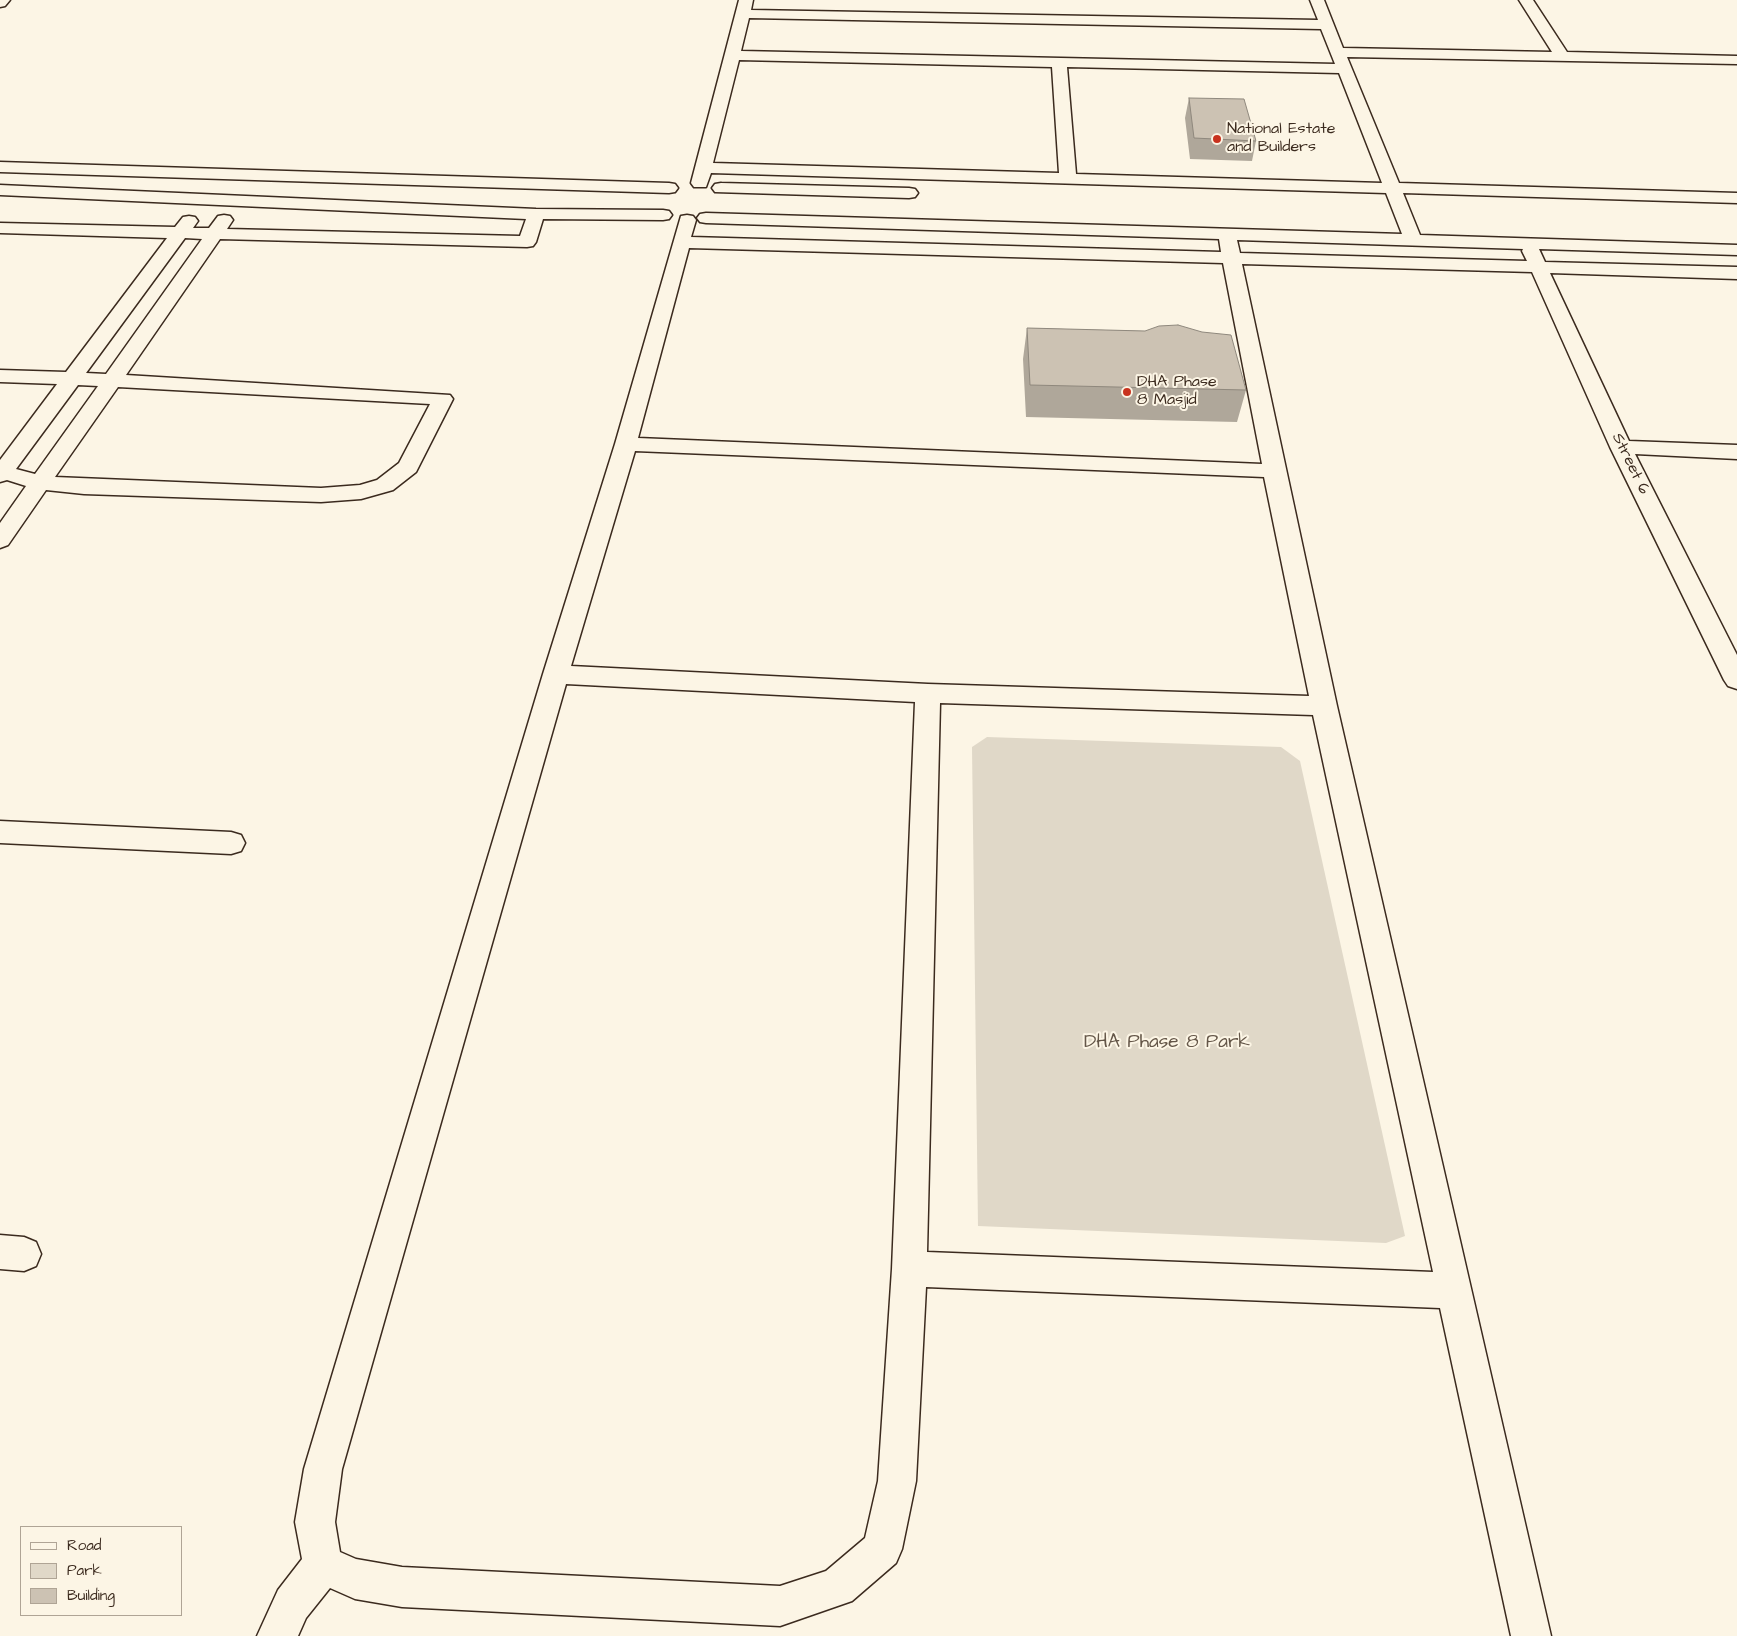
<!DOCTYPE html>
<html>
<head>
<meta charset="utf-8">
<style>
	body { margin:0 }
	#map { position:relative; width:1737px; height:1636px; overflow:hidden; background:#fcf5e5; font-family:"Architects Daughter",sans-serif }
	canvas { display:block }
	.legend { position:absolute; left:20px; top:1526px; width:162px; height:90px; box-sizing:border-box; background:#fcf5e5; border:1px solid #afa495; margin:0; padding:6px 9px; list-style:none; font-size:15px; color:#3b2a1e }
	.legend li { display:flex; align-items:center; gap:10px; height:25px }
	.legend b { width:25px; border:1px solid #afa495 }
</style>
</head>
<body>
<div id="map">
<canvas width="1737" height="1636"></canvas>
<ul class="legend">
<li><b style="height:6px;background:#fcf5e5"></b>Road</li>
<li><b style="height:14px;background:#e0d8c8"></b>Park</li>
<li><b style="height:14px;background:#ccc2b3"></b>Building</li>
</ul>
</div>
<script>
const g = document.querySelector('canvas').getContext('2d');
g.lineJoin = 'round';
function fillPath(path, color) { g.fillStyle = color; g.fill(path, 'evenodd'); }
const poly = rows => new Path2D(rows.map(r => 'M' + r).join(''));
function strokePath(path, color, width, dash) { g.strokeStyle = color; g.lineWidth = width; g.lineCap = dash ? 'butt' : 'round'; g.setLineDash(dash || []); g.stroke(path); }
function label(font, color, halo, rows, align = 'center') {
  g.font = font + ' "Architects Daughter",sans-serif'; g.lineWidth = 4; g.setLineDash([]); g.textBaseline = 'middle'; g.strokeStyle = halo; g.fillStyle = color; for (const [text, x, y, turn = 0] of rows) {
    g.save(); g.translate(x, y); g.rotate((+turn || 0) * Math.PI / 180); g.textAlign = isNaN(turn) ? turn : align; if (halo) g.strokeText(text, 0, 0); g.fillText(text, 0, 0); g.restore();
  }
}
const green = poly([
	[987,737,1281,747,1300,761,1405,1236,1386,1243,978,1226,972,747]
]);
const minor = poly([
	[0,0,10,0,5,6,0,7,0,0],
	[739,0,753,0,751,10,1318,20,1310,0,1324,0,1343,48,1552,52,1519,0,1533,0,1567,52,1737,56,1737,64,1347,57,1399,183,1737,193,1737,203,1403,193,1420,235,1737,245,1737,255,1539,249,1545,262,1737,267,1737,279,1550,273,1629,441,1737,445,1737,459,1635,454,1737,655,1737,689,1728,686,1724,680,1610,447,1532,272,1242,264,1337,706,1551,1636,1511,1636,1440,1308,926,1287,916,1481,902,1549,896,1563,852,1601,780,1626,402,1607,355,1599,330,1588,306,1618,298,1636,257,1636,278,1590,302,1559,295,1522,304,1469,543,674,615,444,681,216,687,215,693,216,696,220,691,237,1221,252,1219,239,706,223,700,222,697,218,700,214,706,213,1402,234,1386,193,711,173,706,187,694,187,691,183,739,0],
	[749,18,1321,29,1335,64,741,51,749,18],
	[739,60,1052,67,1059,173,713,163,739,60],
	[1067,67,1339,73,1382,183,1076,174,1067,67],
	[1237,240,1523,249,1522,251,1527,261,1240,253,1237,240],
	[689,248,1223,263,1262,464,638,438,689,248],
	[635,451,1264,477,1309,696,928,684,571,666,635,451],
	[566,684,915,702,892,1269,878,1481,865,1538,826,1571,780,1586,402,1567,356,1559,340,1552,335,1522,342,1469,566,684],
	[940,703,1313,715,1433,1272,927,1252,940,703],
	[0,162,669,183,675,184,678,188,675,192,669,193,0,172,0,162],
	[721,183,909,188,915,189,918,193,915,197,909,198,715,192,712,188,715,184,721,183],
	[0,185,536,209,663,210,669,211,672,215,669,219,663,220,543,219,536,242,533,246,527,247,220,239,126,375,450,395,453,399,416,472,393,490,361,499,321,502,84,494,46,490,8,545,0,548,0,523,26,486,7,480,0,482,0,460,57,384,0,382,0,370,66,372,167,238,0,233,0,223,175,227,183,217,189,216,195,217,198,221,193,228,209,228,218,216,224,215,230,216,233,220,227,229,520,236,526,219,0,195,0,185],
	[185,238,202,239,106,374,86,373,185,238],
	[78,385,98,386,35,474,16,469,78,385],
	[118,387,430,404,399,463,377,480,360,485,321,488,55,477,118,387],
	[0,821,231,832,241,835,245,843,241,851,231,854,0,843,0,821],
	[0,1235,24,1237,36,1242,41,1254,36,1266,24,1271,0,1269,0,1235]
]);
const wall = poly([
	[1189,98,1256,141,1252,161,1190,159,1185,118],
	[1027,328,1145,331,1246,390,1237,422,1026,417,1023,359]
]);
const building = poly([
	[1189,98,1244,99,1256,141,1194,138,1189,98],
	[1178,325,1202,332,1231,335,1246,390,1030,385,1027,328,1145,331,1159,326,1178,325]
]);
const markers = [
	[1217,139,5,"#c8321e"],
	[1127,392,5,"#c8321e"]
];
const farPoinames = [
	["National Estate",1227,130],
	["and Builders",1227,148],
	["DHA Phase",1137,383],
	["8 Masjid",1137,401]
];
const farStreetnames = [
	["Street 6",1630,464,64]
];
const parkNames = [
	["DHA Phase 8 Park",1167,1043]
];
fillPath(green, '#e0d8c8');
strokePath(minor, '#3b2a1e', 3);
fillPath(minor, '#fcf5e5');
fillPath(wall, '#afa79a');
fillPath(building, '#ccc2b3');
strokePath(building, '#8f887d', 1);
for (const [x, y, r, color] of markers) { const dot = new Path2D(); dot.arc(x, y, r, 0, 2 * Math.PI); g.fillStyle = color; g.fill(dot); strokePath(dot, '#fcf5e5', 2); }
label('16px', '#3b2a1e', '#fcf5e5', farPoinames, 'left');
label('16px', '#3b2a1e', '#fcf5e5', farStreetnames);
label('19px', '#645648', '#fcf5e5', parkNames);
</script>
</body>
</html>
